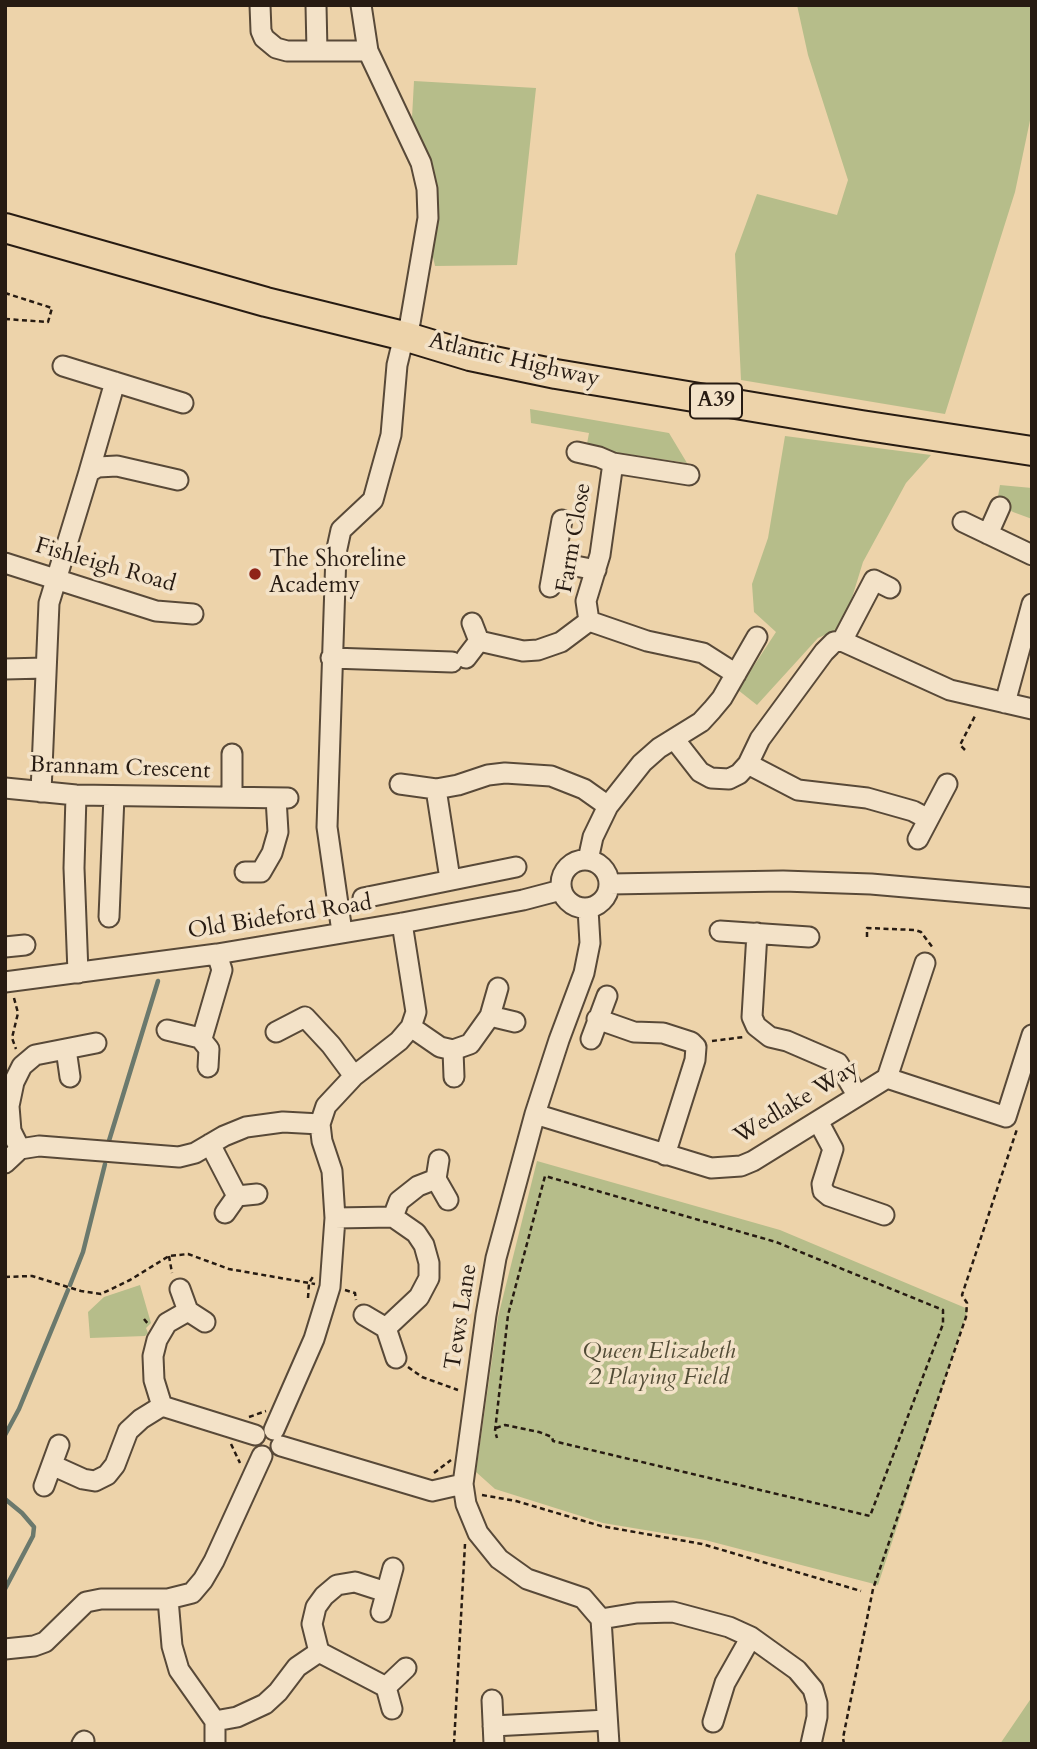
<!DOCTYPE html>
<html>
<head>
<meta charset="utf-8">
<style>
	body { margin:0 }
	#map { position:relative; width:1037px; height:1749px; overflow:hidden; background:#edd3aa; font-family:Cardo,serif }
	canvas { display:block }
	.frame { position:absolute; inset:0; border:7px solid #271b12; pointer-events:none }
</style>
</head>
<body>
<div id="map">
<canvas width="1037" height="1749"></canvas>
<div class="frame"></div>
</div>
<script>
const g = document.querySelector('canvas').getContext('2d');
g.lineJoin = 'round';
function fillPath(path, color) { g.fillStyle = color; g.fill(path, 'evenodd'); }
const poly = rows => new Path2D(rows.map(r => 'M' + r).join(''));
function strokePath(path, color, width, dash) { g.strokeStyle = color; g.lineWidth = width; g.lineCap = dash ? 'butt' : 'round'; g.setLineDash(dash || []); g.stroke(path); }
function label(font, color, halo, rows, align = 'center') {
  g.font = font + ' Cardo,serif'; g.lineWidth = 7; g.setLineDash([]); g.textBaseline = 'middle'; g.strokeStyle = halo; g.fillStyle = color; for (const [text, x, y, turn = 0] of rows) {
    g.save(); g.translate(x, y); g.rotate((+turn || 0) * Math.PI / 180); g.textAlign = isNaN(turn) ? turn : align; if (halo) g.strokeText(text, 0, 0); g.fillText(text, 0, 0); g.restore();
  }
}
const green = poly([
	[797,5,1032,5,1032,111,1015,192,945,414,741,380,735,254,757,194,837,215,848,180,808,55],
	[414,81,536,88,517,265,435,266,410,154],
	[530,409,669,433,687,463,613,452,587,444,589,433,531,423],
	[785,436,931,455,906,483,863,562,843,627,818,638,757,705,738,690,776,632,754,612,752,584,768,538],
	[1000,485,1032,488,1032,519,1013,512,997,502],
	[537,1161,780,1230,968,1309,878,1585,705,1540,603,1523,495,1489,476,1472,498,1317],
	[140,1285,151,1323,146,1328,148,1333,145,1336,90,1338,88,1312,104,1297],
	[1032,1697,1032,1744,1000,1744]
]);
const stream = poly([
	[108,1144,158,981],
	[70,1285,83,1252,105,1164],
	[5,1435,19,1409,68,1290],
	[5,1499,22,1513,34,1527,33,1536,5,1589]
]);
const path = poly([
	[5,293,52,308,48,322,5,319],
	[965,750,960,745,976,714],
	[867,937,867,928,915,930,921,932,933,948],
	[14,998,18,1013,12,1038,16,1049],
	[712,1041,744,1037],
	[169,1256,172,1273],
	[5,1277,32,1276,81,1291,101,1294,130,1280,169,1256,188,1254,229,1269,315,1284],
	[345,1290,355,1293,356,1300],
	[308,1298,309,1283,314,1275],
	[144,1319,149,1325],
	[408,1367,422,1377,458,1390],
	[249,1417,266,1411],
	[496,1428,505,1425,539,1432,552,1437,553,1441,870,1516,943,1324,943,1310,776,1242,545,1176,508,1315,495,1431,497,1438],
	[231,1444,240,1463],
	[434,1473,451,1460],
	[482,1495,516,1501,601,1526,702,1544,861,1591],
	[454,1744,465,1544],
	[844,1744,843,1738,873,1589,966,1317,967,1303,962,1295,1017,1129]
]);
const minor = poly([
	[260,5,261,31,264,38,276,48,287,51,368,51],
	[316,5,317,51],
	[63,366,183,403],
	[577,452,599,457,613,463,689,475],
	[89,472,115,382],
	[963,522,1032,555],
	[988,534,1000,507],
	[555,562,596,570],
	[5,563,156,611,193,614],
	[550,587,562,520],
	[589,621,586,601,600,555,613,463],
	[479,641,523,651,538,650,561,642,589,621,647,641,703,653,736,674],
	[842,641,874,580,890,588],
	[331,658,452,662],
	[466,658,479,641,472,623],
	[5,669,45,668],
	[1005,703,1032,604],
	[675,740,700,772,711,778,729,779,739,774,748,764,760,739,824,652,834,642,842,641,950,690,1032,709],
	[748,764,798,790,867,798,913,811,928,819],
	[400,784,436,789,458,785,488,775,505,773,551,776,584,789,608,806],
	[5,788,76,795,288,798],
	[436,789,450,879],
	[41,792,49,603,89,472,98,467,117,466,178,480],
	[76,795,74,868,78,973],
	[232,797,232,754],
	[918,839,947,784],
	'561 884a24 24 0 1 1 48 0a24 24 0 1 1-48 0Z',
	[588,860,593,837,608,806,642,763,659,748,701,722,712,710,722,698,757,637],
	[245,872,261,872,272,853,278,832,276,798],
	[610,884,783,881,871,884,1032,898],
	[363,898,516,867],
	[588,909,590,943,584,973,559,1040,535,1114,496,1258,486,1315,463,1484,466,1504,478,1533,499,1559,527,1579,583,1598,601,1619,609,1744],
	[109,917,114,796],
	[720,931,809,937],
	[342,932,327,827,336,553,341,530,373,500,379,478,391,435,397,365,404,336,410,323,428,218,427,189,421,163,368,51,361,5],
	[757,933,752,1017,756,1026,770,1037,787,1041,838,1063,857,1095],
	[5,947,25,945],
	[5,982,217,954,402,923,523,900,561,890],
	[490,1016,515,1022],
	[597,1019,634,1032,663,1033,691,1042,696,1047,695,1060,665,1155],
	[411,1027,440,1047,453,1050,470,1044,490,1016,498,988],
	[167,1030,200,1038,203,1035,222,970,217,954],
	[276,1032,305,1017,331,1045,354,1076],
	[200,1038,209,1049,208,1067],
	[591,1039,607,996],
	[66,1049,70,1077],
	[453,1050,454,1077],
	[887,1078,1006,1117,1032,1035],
	[535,1114,711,1168,741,1166,753,1161,887,1078,925,963],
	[818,1121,833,1149,822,1184,823,1191,829,1196,884,1215],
	[210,1144,237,1196,225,1213],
	[20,1149,11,1131,9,1106,14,1082,22,1066,35,1055,96,1043],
	[5,1163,20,1149,39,1146,179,1157,195,1153,224,1136,246,1127,283,1122,320,1124],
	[436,1179,439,1160],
	[237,1196,257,1194],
	[393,1217,399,1201,418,1186,436,1179,448,1200],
	[335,1218,393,1217,416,1233,424,1245,429,1263,429,1278,419,1297,386,1328,364,1315],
	[188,1311,205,1322],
	[386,1328,396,1358],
	[162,1406,255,1435],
	[274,1430,314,1339,330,1287,335,1218,332,1171,322,1141,320,1124,326,1106,354,1076,399,1041,411,1027,416,1012,402,923],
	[281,1446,432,1491,463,1484],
	[52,1465,83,1479,95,1481,107,1475,115,1465,128,1431,141,1419,162,1406,154,1380,153,1356,157,1340,167,1323,188,1311,180,1289],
	[44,1486,59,1445],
	[168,1599,172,1646,179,1670,215,1721,215,1744],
	[381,1612,393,1568],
	[601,1619,637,1613,673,1612,729,1627,751,1637,797,1670,813,1689,817,1703,817,1717,811,1744],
	[5,1649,34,1646,45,1642,86,1602,101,1599,168,1599,192,1593,203,1580,214,1561,262,1456],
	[319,1652,386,1687,392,1709],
	[386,1687,406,1668],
	[492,1700,494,1744],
	[215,1721,237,1717,265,1704,278,1692,297,1667,319,1652,312,1624,316,1607,324,1596,337,1585,355,1582,386,1592],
	[713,1722,725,1683,751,1637],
	[493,1726,607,1720],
	[82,1744,84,1741]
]);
const highway = poly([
	[5,228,266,302,404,336,470,356,556,374,861,425,1032,451]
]);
const markers = [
	[255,574,7,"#8f2418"]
];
const shields = [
	[716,401,52]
];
const shieldNames = [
	["A39",716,401]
];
const streetNames = [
	["Atlantic Highway",514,361,13],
	["Farm Close",575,538,-80],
	["Fishleigh Road",105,566,16],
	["Brannam Crescent",120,769,2],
	["Old Bideford Road",280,918,-9],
	["Wedlake Way",797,1103,-31],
	["Tews Lane",462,1317,-81]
];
const poiNames = [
	["The Shoreline",269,561],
	["Academy",269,587]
];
const parkNames = [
	["Queen Elizabeth",659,1353],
	["2 Playing Field",659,1379]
];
fillPath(green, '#b6bd8a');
strokePath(stream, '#6b796d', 4.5);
strokePath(minor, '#584938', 23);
strokePath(highway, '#271b12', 32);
strokePath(path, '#271b12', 2.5, [5, 3.5]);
strokePath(minor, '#f3e2c8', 19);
strokePath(highway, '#edd3aa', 28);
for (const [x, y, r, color] of markers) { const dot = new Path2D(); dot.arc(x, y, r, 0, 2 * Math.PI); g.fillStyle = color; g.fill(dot); strokePath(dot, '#f3e2c8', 2.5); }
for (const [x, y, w] of shields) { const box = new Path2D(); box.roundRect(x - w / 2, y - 17.5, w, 35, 5); g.fillStyle = '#f3e2c8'; g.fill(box); strokePath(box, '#271b12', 2); }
label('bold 21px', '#271b12', null, shieldNames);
label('23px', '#271b12', '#f3e2c8', streetNames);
label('23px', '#271b12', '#f3e2c8', poiNames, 'left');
label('italic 23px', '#524c36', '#f3e2c8', parkNames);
</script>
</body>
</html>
